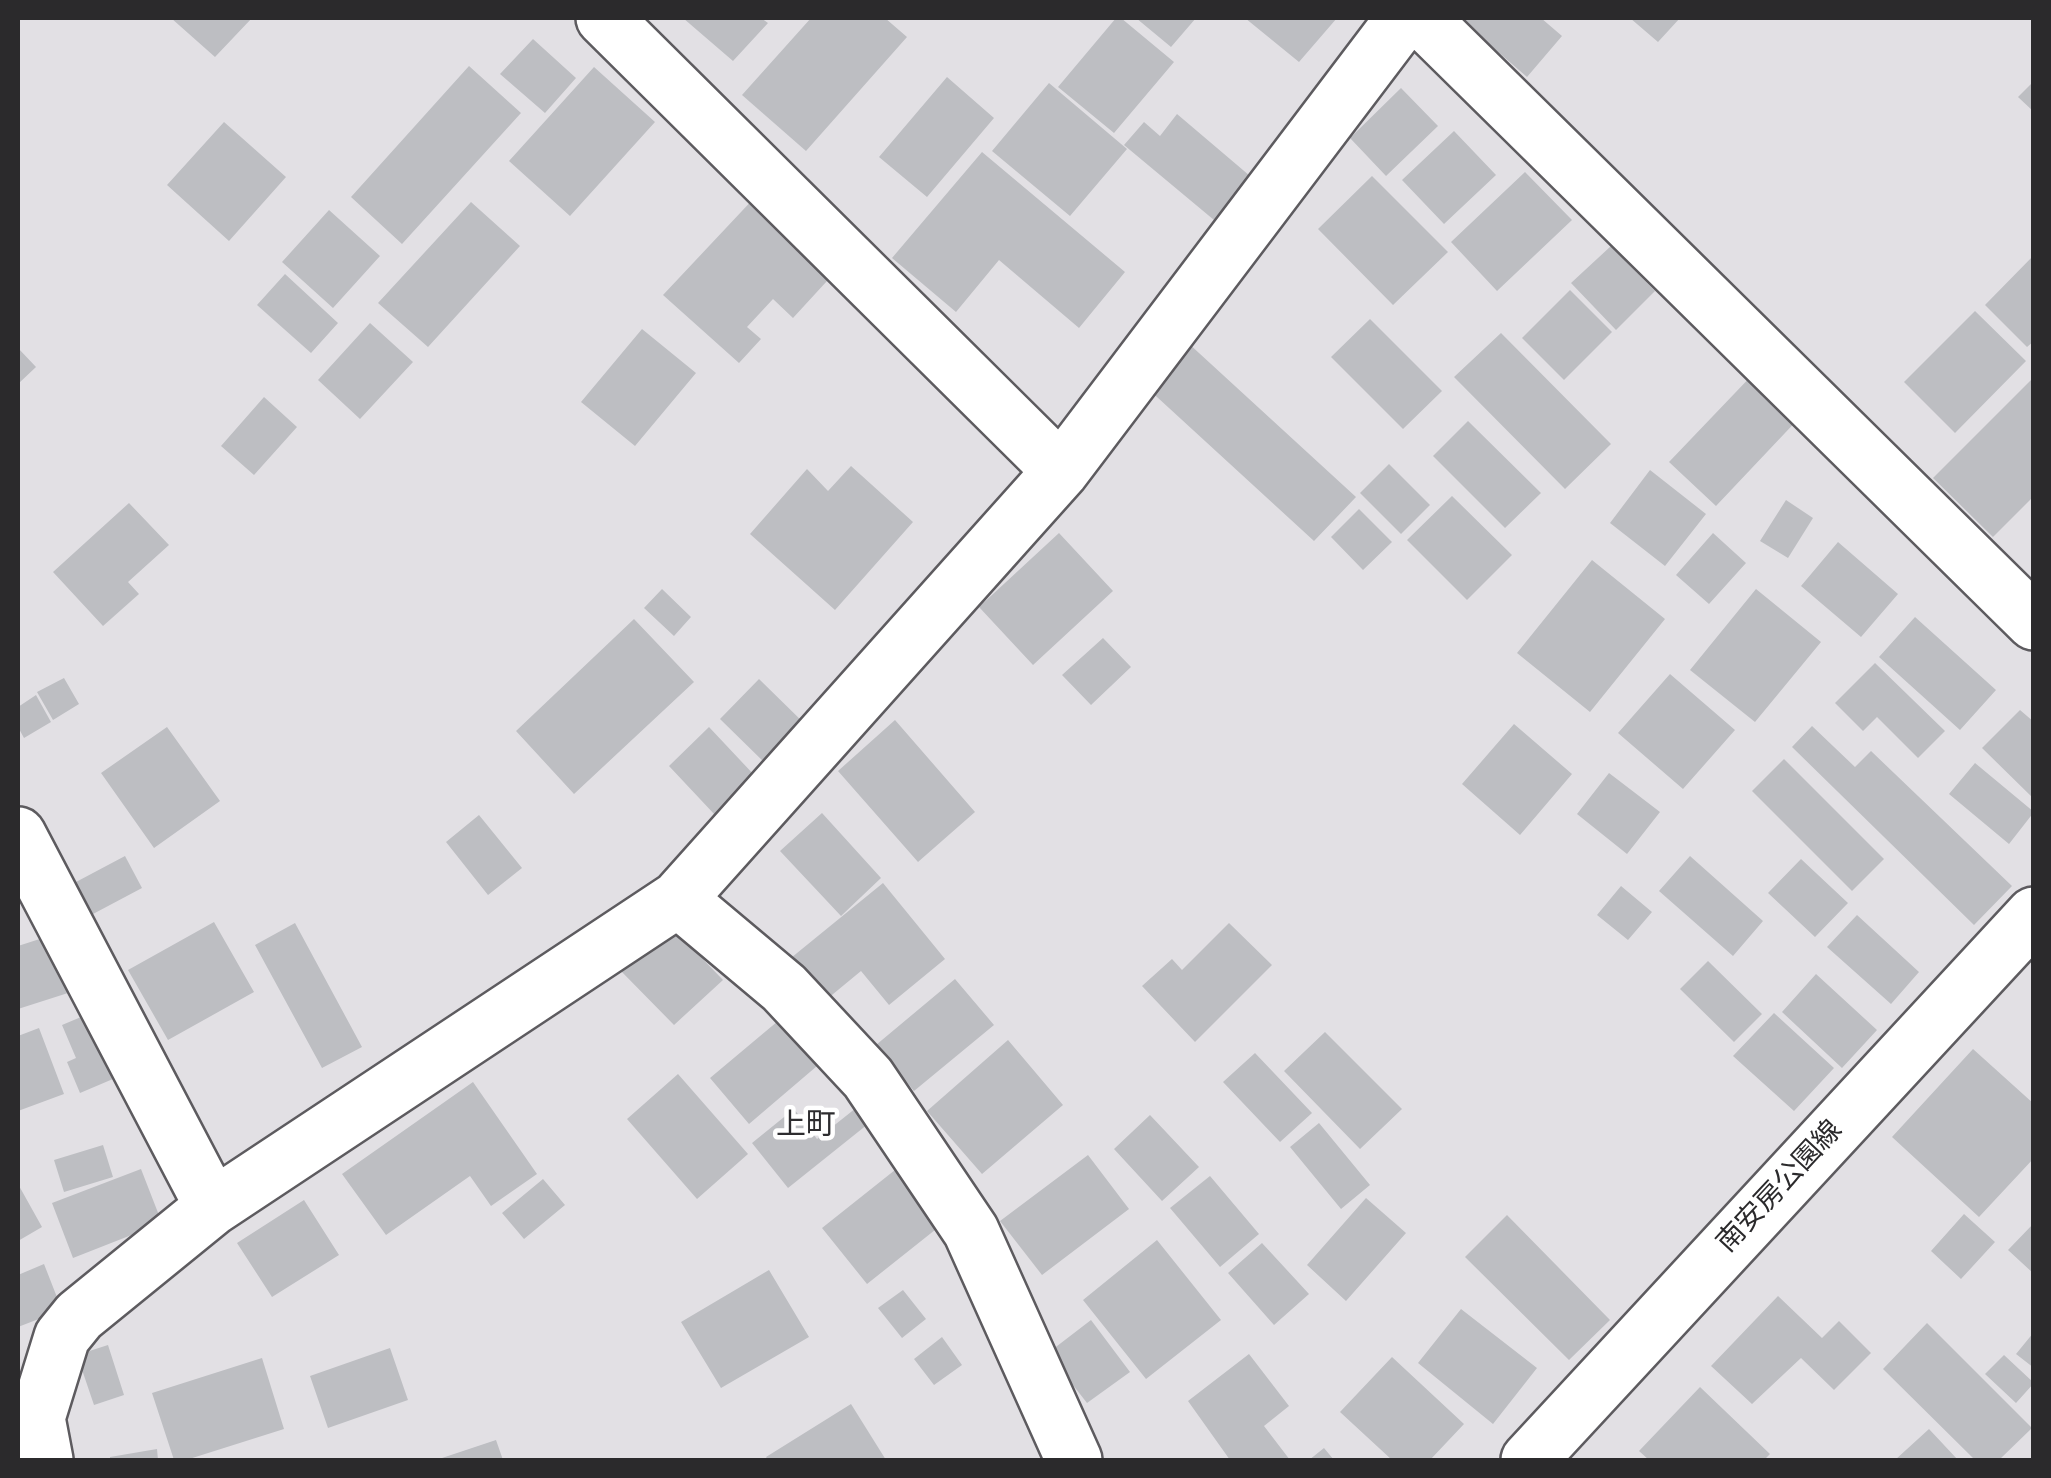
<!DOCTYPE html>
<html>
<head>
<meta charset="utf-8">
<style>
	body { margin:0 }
	#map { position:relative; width:2051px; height:1478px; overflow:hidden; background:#e2e0e4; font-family:"Source Sans 3",sans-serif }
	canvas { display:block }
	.frame { position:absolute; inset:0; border:20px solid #2b2a2c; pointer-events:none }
</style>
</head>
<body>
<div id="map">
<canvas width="2051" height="1478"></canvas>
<div class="frame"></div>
</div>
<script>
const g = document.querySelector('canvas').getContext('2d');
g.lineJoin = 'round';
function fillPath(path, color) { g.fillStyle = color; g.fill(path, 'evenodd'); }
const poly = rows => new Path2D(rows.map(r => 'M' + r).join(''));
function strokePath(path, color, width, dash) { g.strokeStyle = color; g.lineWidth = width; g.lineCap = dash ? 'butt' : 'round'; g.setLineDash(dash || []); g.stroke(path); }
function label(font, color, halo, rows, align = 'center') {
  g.font = font + ' "Source Sans 3","Noto Sans JP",sans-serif'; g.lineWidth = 9; g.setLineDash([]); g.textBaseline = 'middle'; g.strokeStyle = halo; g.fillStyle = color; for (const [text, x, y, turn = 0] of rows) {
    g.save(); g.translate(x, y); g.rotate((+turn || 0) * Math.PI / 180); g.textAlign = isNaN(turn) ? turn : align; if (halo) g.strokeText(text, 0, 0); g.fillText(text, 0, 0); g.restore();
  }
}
const building = poly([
	[171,18,252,18,215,57],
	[683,18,761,18,768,23,733,61],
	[811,18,885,18,907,37,806,151,742,95],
	[1116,18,1121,18,1174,62,1114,133,1058,87],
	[1136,18,1196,18,1171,47],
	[1245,18,1337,18,1299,62],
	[1459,18,1541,18,1562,36,1527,77],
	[1630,18,1680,18,1658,42],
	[533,39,576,78,545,113,500,74],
	[469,66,521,113,402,244,351,197],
	[594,67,655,122,570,216,509,161],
	[947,77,994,118,927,197,879,157],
	[2034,81,2034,112,2018,97],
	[1049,83,1127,149,1070,216,992,151],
	[1401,88,1438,126,1386,176,1350,138],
	[1177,114,1250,176,1214,220,1124,145,1144,122,1160,136],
	[224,122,286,177,229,241,167,185],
	[1454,131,1496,175,1444,224,1402,180],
	[982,152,1125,272,1079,328,999,260,956,312,892,258],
	[1525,172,1572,220,1497,291,1451,242],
	[1372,176,1448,252,1393,305,1318,229],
	[757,195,838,269,793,318,773,299,747,327,761,339,739,363,663,295],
	[471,202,520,246,428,347,378,303],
	[329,210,380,256,333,308,282,262],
	[1611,246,1655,291,1616,330,1571,283],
	[2034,255,2034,341,2027,347,1985,305],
	[285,274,338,323,311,353,257,305],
	[1570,290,1612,332,1564,380,1522,338],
	[1975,311,2026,361,1955,433,1904,382],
	[1370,319,1442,391,1403,429,1331,357],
	[370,323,413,362,360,419,318,380],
	[642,329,696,373,635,446,581,402],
	[1501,333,1611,444,1565,489,1454,377],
	[1187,342,1356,497,1314,541,1145,386],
	[18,348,36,367,18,384],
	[1756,371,1802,415,1716,506,1669,462],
	[2034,377,2034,496,1993,537,1933,478],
	[264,397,297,427,254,475,221,446],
	[1468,421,1541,493,1505,528,1433,456],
	[1389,464,1430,505,1401,534,1360,493],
	[851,466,913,522,835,610,750,534,807,469,828,491],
	[1650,470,1706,514,1665,566,1610,523],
	[1452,496,1512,555,1467,600,1407,540],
	[1786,500,1813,518,1788,558,1760,541],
	[129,503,169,545,128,582,139,594,103,626,53,572],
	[1359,509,1392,542,1363,570,1331,537],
	[1059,533,1113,591,1033,665,979,607],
	[1713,533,1746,563,1709,604,1676,575],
	[1838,542,1898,594,1861,637,1801,586],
	[1592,560,1665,619,1590,712,1517,653],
	[662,589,691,617,674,636,644,608],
	[1756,589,1821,642,1755,722,1690,670],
	[1915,617,1996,690,1960,730,1879,657],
	[634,619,694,682,574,794,516,731],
	[1103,638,1131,667,1091,705,1062,675],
	[1875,663,1945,731,1918,758,1877,717,1863,731,1835,703],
	[1670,674,1735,730,1683,789,1618,733],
	[64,678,79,704,53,720,37,692],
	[759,679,807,726,768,766,720,719],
	[36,695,51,722,24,738,18,727,18,707],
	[2020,710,2034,722,2034,799,1982,748],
	[895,720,975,812,918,862,838,771],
	[1514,724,1572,774,1520,835,1462,784],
	[1812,726,1855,767,1871,751,2012,886,1974,925,1792,747],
	[167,727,220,801,154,848,101,773],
	[709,727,756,777,715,815,669,766],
	[1784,759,1884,859,1852,891,1752,791],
	[1975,763,2034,812,2009,844,1949,794],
	[1609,773,1660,812,1627,854,1577,814],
	[822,813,881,878,841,916,780,851],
	[479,815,522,868,488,895,446,842],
	[125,856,142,888,93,914,76,882],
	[1690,856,1763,921,1733,956,1659,891],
	[1801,859,1848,903,1815,937,1768,893],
	[883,883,945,959,889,1005,861,971,821,1004,786,962],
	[1621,886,1652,912,1628,940,1597,915],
	[1857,915,1919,972,1891,1004,1827,947],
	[214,922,254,992,168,1040,128,970],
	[667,922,723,980,674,1025,619,969],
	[295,923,362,1047,322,1068,255,945],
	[1229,923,1272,965,1195,1042,1142,986,1172,959,1182,970],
	[49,936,68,993,18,1009,18,946],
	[1708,961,1762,1014,1734,1042,1680,989],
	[1816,974,1877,1030,1842,1068,1782,1012],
	[955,979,994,1025,914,1091,876,1045],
	[93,1012,120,1076,80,1093,67,1062,76,1058,62,1025],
	[1774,1013,1834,1068,1794,1111,1733,1056],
	[778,1021,817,1066,749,1124,710,1078],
	[39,1028,64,1094,18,1111,18,1036],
	[1325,1032,1402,1109,1360,1149,1284,1071],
	[1008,1040,1063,1105,982,1174,927,1111],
	[1973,1049,2034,1104,2034,1158,1979,1217,1892,1137],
	[1255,1053,1312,1113,1280,1142,1223,1082],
	[678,1074,748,1154,697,1199,627,1119],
	[473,1082,537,1174,491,1206,470,1176,386,1235,342,1174],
	[856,1108,868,1124,788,1188,752,1143,794,1109,817,1139],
	[1150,1115,1199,1167,1162,1201,1114,1149],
	[1319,1123,1370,1185,1341,1209,1290,1147],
	[103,1145,113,1177,64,1192,54,1160],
	[1088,1155,1129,1209,1042,1275,1000,1221],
	[900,1166,945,1222,867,1284,822,1228],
	[141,1169,162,1223,73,1258,52,1203],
	[1210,1176,1259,1234,1220,1267,1170,1208],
	[543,1179,565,1205,524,1239,502,1213],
	[18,1184,42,1227,18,1241],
	[1366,1198,1406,1233,1346,1301,1307,1265],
	[304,1200,339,1255,272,1297,237,1243],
	[1964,1214,1995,1242,1961,1279,1931,1251],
	[1507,1215,1610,1320,1569,1360,1465,1257],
	[2034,1223,2034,1274,2008,1250],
	[1157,1240,1221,1320,1146,1379,1083,1300],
	[1262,1243,1309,1294,1274,1325,1228,1273],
	[44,1264,62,1310,18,1327,18,1275],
	[769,1270,809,1337,721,1388,681,1322],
	[903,1290,926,1319,902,1338,878,1308],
	[1778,1296,1822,1338,1839,1321,1871,1353,1834,1390,1801,1358,1752,1404,1711,1366],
	[1461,1309,1537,1368,1493,1424,1418,1363],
	[1091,1320,1130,1372,1087,1403,1048,1353],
	[1927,1323,2032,1428,1999,1460,1975,1460,1883,1369],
	[2034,1332,2034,1368,2016,1354],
	[942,1337,962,1365,934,1385,914,1359],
	[108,1345,124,1395,94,1405,77,1355],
	[390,1348,408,1400,328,1428,310,1376],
	[1249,1354,1289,1406,1264,1426,1290,1460,1230,1460,1188,1401],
	[2004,1355,2034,1383,2016,1403,1985,1374],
	[1392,1357,1464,1424,1430,1460,1392,1460,1340,1412],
	[262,1358,284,1429,186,1460,174,1460,152,1393],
	[1700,1387,1770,1454,1764,1460,1649,1460,1639,1451],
	[851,1404,886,1460,768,1460,766,1457],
	[1929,1429,1958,1460,1895,1460],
	[496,1440,503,1460,436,1460],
	[1324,1448,1334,1460,1309,1460],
	[157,1449,158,1460,110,1460,110,1457]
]);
const minor = poly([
	[604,18,1061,471],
	[1421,18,2034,622],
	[18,835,213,1207],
	[678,899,784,988,868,1078,971,1231,1074,1460],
	[45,1460,37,1418,62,1337,79,1316,213,1207,678,899,1061,471,1404,18]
]);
const secondary = poly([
	[1529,1460,2034,915]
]);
const streetNames = [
	["南安房公園線",1781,1188,-47]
];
const neighbourhoodNames = [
	["上町",806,1127]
];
fillPath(building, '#bdbec2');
strokePath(minor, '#5d5b5f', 60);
strokePath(secondary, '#5d5b5f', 60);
strokePath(minor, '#fff', 55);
strokePath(secondary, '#fff', 55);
label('28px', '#2b2a2c', '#fff', streetNames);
label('30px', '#2d2c2f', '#fff', neighbourhoodNames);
</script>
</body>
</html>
